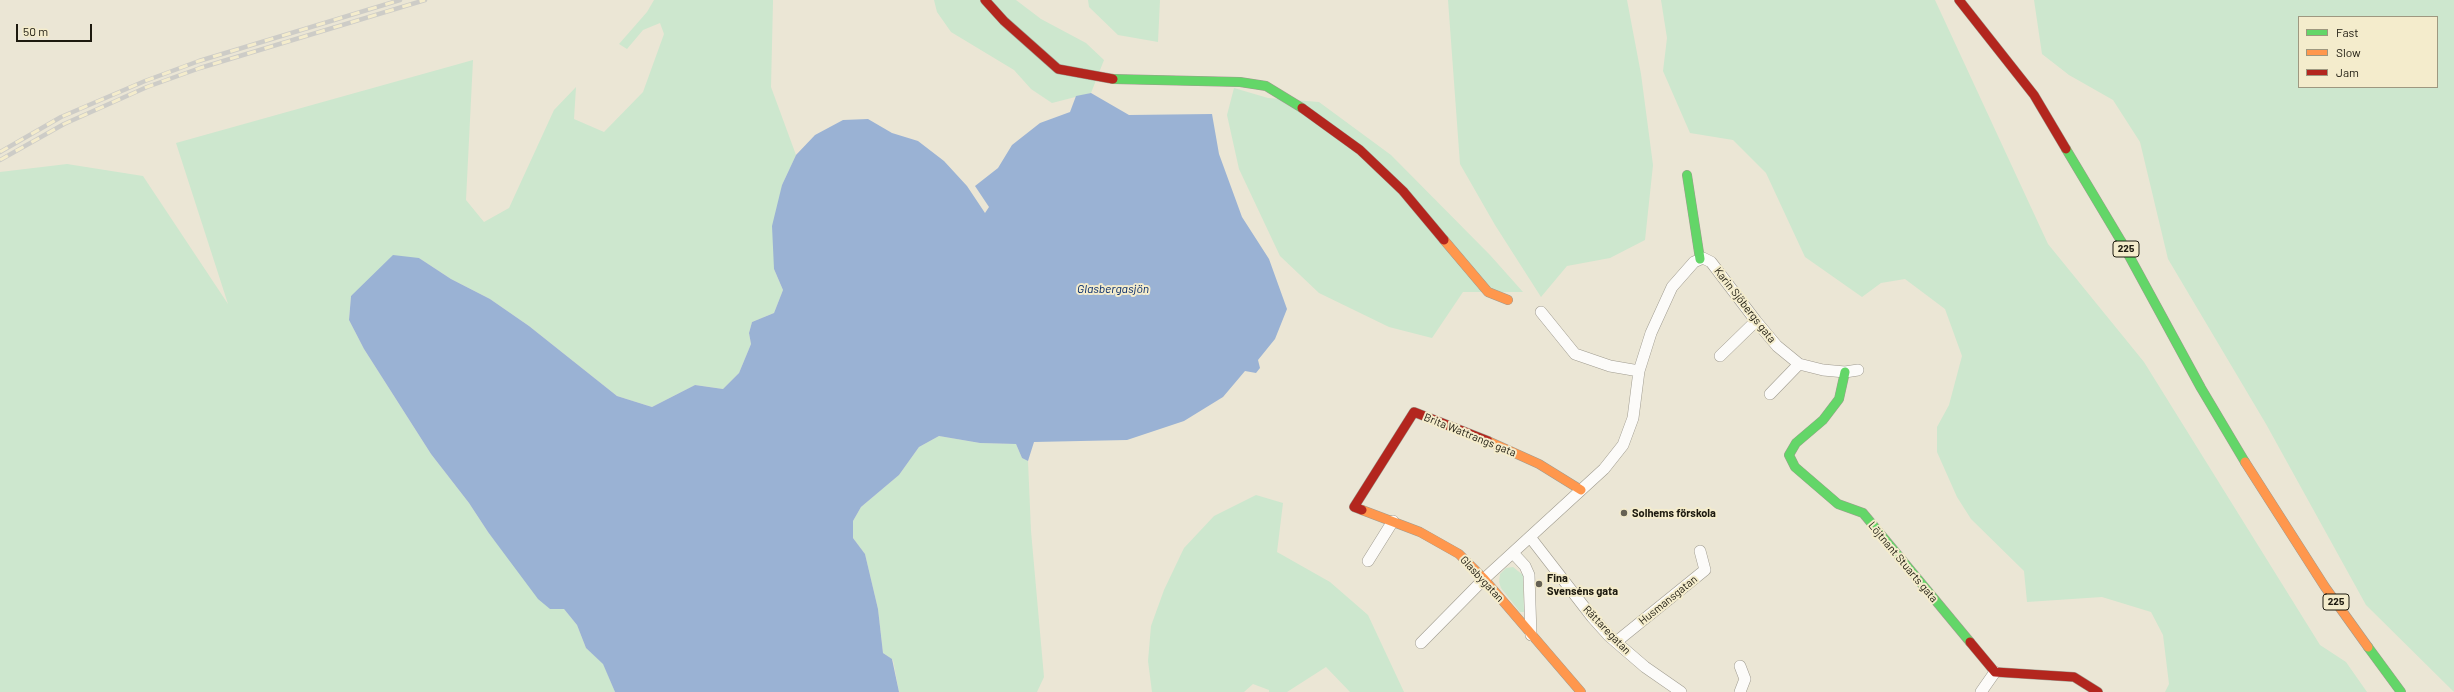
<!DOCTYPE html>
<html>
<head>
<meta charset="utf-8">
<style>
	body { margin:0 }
	#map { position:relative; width:2454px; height:692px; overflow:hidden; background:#ebe6d5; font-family:Barlow,sans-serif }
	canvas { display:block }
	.legend { position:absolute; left:2298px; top:16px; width:140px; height:72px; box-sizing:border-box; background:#f4eccc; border:1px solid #9e9880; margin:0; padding:5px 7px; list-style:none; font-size:12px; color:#1d1a0f }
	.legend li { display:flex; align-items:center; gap:8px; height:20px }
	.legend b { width:20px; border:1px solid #9e9880 }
	.scale { position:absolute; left:16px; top:24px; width:76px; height:18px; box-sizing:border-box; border:2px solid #1d1a0f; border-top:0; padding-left:5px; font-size:12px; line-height:14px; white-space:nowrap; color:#1d1a0f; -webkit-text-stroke:3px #f4eccc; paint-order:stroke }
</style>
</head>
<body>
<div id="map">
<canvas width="2454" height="692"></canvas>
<ul class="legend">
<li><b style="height:5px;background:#63d668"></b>Fast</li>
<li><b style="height:5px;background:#ff974d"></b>Slow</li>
<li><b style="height:5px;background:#b3261e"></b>Jam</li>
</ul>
<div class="scale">50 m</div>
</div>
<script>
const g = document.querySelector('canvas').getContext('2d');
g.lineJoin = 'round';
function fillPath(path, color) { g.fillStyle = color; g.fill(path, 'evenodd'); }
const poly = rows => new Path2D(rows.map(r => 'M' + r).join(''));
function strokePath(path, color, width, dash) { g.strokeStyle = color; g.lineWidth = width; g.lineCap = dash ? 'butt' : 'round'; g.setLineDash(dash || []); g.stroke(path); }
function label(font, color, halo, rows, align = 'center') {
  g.font = font + ' Barlow,sans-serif'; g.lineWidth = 4; g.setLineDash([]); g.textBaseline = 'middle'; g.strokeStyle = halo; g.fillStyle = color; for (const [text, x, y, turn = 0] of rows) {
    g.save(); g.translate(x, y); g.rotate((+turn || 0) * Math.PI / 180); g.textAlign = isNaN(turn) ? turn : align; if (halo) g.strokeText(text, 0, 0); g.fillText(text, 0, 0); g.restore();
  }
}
const green = poly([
	[654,0,773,0,773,2,771,87,796,155,782,185,774,269,783,290,774,313,752,322,749,333,751,344,739,373,723,389,695,385,652,407,617,396,529,326,490,299,451,279,419,258,351,296,349,320,364,349,431,454,469,503,488,532,550,609,564,609,577,625,586,648,603,663,615,692,0,692,0,172,67,164,143,176,228,304,176,143,473,60,466,200,484,222,509,208,554,110,576,87,574,119,604,132,643,92,664,34,660,23,643,30,627,49,619,44,647,12],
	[934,0,1016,0,1041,19,1086,43,1104,60,1091,93,1052,103,1031,89,1014,70,951,32,937,12],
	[1088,0,1160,0,1158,42,1118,35,1089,7],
	[1448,0,1627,0,1641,74,1653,165,1645,240,1610,258,1567,266,1541,297,1495,225,1460,164],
	[1661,0,1935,0,2048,244,2144,362,2320,645,2346,662,2367,692,2165,692,2169,684,2163,635,2151,612,2102,597,2027,602,2024,571,1971,519,1957,497,1937,452,1937,427,1949,405,1962,356,1945,309,1905,279,1881,283,1862,297,1805,257,1766,173,1733,140,1690,133,1663,71,1667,38],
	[2034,0,2454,0,2454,692,2366,605,2266,424,2168,259,2140,142,2113,100,2069,75,2042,54],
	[2299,17,2437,17,2437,87,2299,87],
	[1234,88,1268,98,1319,102,1391,155,1490,255,1523,292,1463,292,1432,338,1389,327,1319,293,1280,256,1239,169,1227,115],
	[939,436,980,443,1016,444,1022,458,1028,461,1031,531,1044,677,1037,692,899,692,893,660,883,653,878,609,865,554,853,538,853,521,861,507,899,475,919,447],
	[1256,495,1283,503,1277,552,1330,582,1368,615,1404,692,1350,692,1326,667,1287,692,1269,692,1269,690,1253,684,1244,692,1152,692,1148,661,1151,626,1164,590,1184,548,1214,516],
	[1513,567,1523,575,1524,612,1520,612,1501,588,1499,582,1500,574,1506,568]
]);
const water = poly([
	[1091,93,1129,115,1212,114,1219,154,1242,217,1269,259,1287,309,1275,339,1258,360,1260,368,1256,373,1245,371,1223,397,1184,421,1127,440,1034,442,1028,461,1022,458,1016,444,980,443,939,436,919,447,899,475,861,507,853,521,853,538,865,554,878,609,883,653,892,659,899,692,615,692,603,664,586,648,577,625,564,609,550,609,538,599,488,532,469,503,431,454,364,349,349,320,351,296,393,255,419,258,451,279,490,299,529,326,617,396,652,407,695,385,723,389,739,373,751,344,749,333,752,322,774,313,783,290,774,269,772,226,782,185,796,155,815,135,843,120,868,119,892,133,918,141,944,161,967,186,985,213,989,207,975,186,998,168,1012,145,1040,123,1070,112,1076,96]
]);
const street = poly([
	[1541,312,1575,354,1610,366,1639,371],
	[1720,356,1756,321],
	[1770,394,1799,364],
	[1530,537,1592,617,1609,636,1645,667,1681,692],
	[1513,553,1525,566,1529,575,1531,635],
	[1368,561,1393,521],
	[1616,642,1705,570,1700,551],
	[1421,643,1484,579,1604,469,1623,445,1633,418,1639,371,1651,333,1672,287,1694,262,1703,258,1711,262,1756,321,1777,346,1799,364,1823,370,1845,372,1858,370],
	[1740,692,1745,679,1740,666],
	[1981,692,1995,672]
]);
const fast = poly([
	[1113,79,1240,82,1266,86,1302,108],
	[2066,149,2121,241,2201,388,2245,462],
	[1687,175,1700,259],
	[1845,372,1839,399,1823,420,1796,443,1789,455,1795,467,1838,504,1863,513,1970,642],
	[2368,647,2401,692]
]);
const slow = poly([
	[1444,240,1488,292,1508,300],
	[1488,441,1539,464,1581,490],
	[2245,462,2325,587,2368,647],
	[1362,510,1420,532,1459,554,1484,579,1581,692]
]);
const jam = poly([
	[985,0,1004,21,1058,69,1113,79],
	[1959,0,2034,95,2066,149],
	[1302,108,1360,150,1403,191,1444,240],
	[1362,510,1354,507,1414,412,1488,441],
	[1970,642,1995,672,2074,677,2098,692]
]);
const rail = poly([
	[0,152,61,117,145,81,199,61,400,0],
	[0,160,64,124,147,87,200,68,425,0]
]);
const markers = [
	[1624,513,4,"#656154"],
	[1539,584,4,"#656154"]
];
const shields = [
	[2126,249,26],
	[2336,602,26]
];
const shieldNames = [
	["225",2126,249],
	["225",2336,602]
];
const streetNames = [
	["Karin Sjöbergs gata",1745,305,52],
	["Brita Wattrangs gata",1470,435,22],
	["Löjtnant Stuarts gata",1903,562,50],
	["Glasbygatan",1482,579,47],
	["Husmansgatan",1668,600,-39],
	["Rättaregatan",1607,630,46]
];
const poiNames = [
	["Solhems förskola",1632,513],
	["Fina",1547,578],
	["Svenséns gata",1547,591]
];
const waterNames = [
	["Glasbergasjön",1113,289]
];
fillPath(green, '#cde7ce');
fillPath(water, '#9ab2d4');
strokePath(street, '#9f9b8f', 12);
strokePath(fast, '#9f9b8f', 10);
strokePath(slow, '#9f9b8f', 10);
strokePath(jam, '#9f9b8f', 10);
strokePath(street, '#fcfbf9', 11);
strokePath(fast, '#63d668', 9);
strokePath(slow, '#ff974d', 9);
strokePath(jam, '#b3261e', 9);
strokePath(rail, '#cdccc7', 4.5);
strokePath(rail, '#f4eccc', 3, [9]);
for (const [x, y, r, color] of markers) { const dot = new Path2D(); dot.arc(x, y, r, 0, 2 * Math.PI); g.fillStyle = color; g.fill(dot); strokePath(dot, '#f4eccc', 1.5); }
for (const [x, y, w] of shields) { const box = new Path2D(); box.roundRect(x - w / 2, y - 8, w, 16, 3); g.fillStyle = '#f4eccc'; g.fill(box); strokePath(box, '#1d1a0f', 1); }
label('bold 10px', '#1d1a0f', null, shieldNames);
label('11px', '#1d1a0f', '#f4eccc', streetNames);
label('bold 11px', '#1d1a0f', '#f4eccc', poiNames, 'left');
label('italic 12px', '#002768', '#f4eccc', waterNames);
</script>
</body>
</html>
